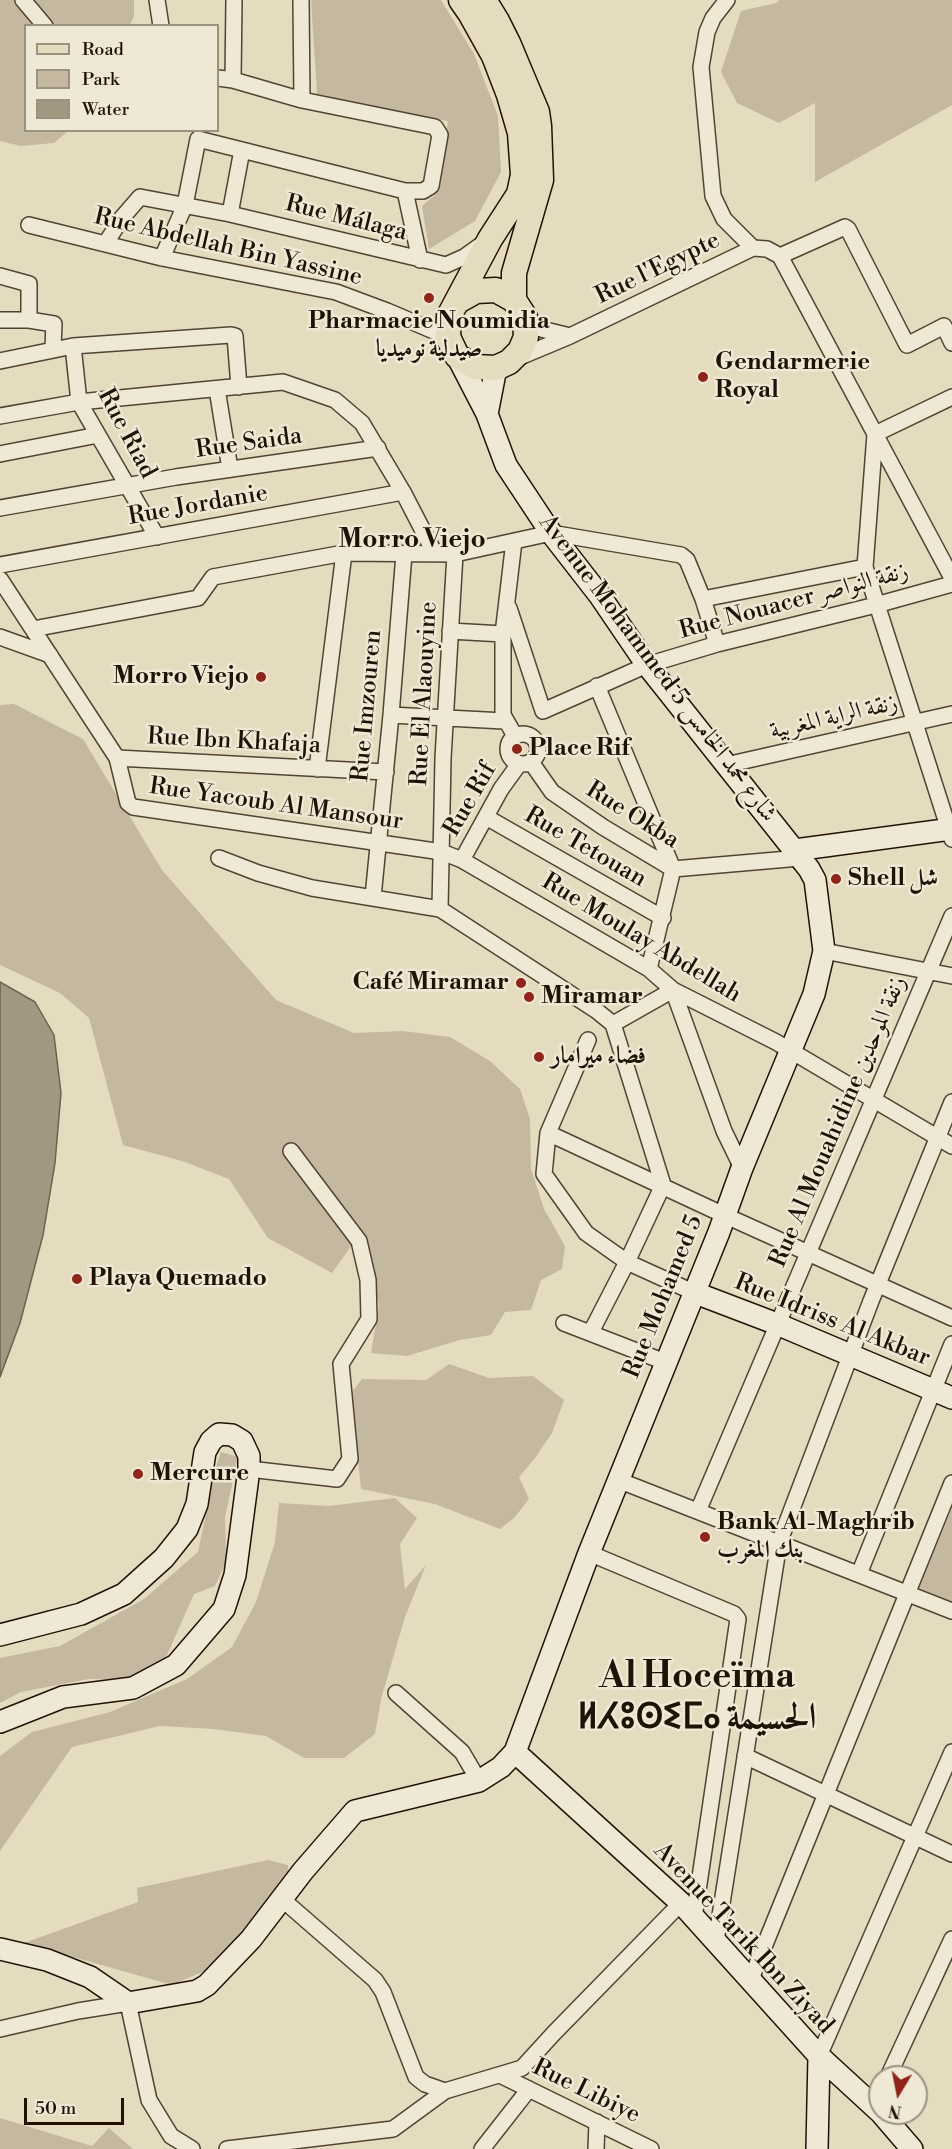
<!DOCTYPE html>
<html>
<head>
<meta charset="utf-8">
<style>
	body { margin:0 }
	#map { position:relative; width:952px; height:2149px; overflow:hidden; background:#e5dbbf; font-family:"Libre Bodoni",serif }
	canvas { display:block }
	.legend { position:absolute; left:24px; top:24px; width:195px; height:108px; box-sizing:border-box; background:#eee8d5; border:2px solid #9c9282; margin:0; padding:8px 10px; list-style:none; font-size:18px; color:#211206 }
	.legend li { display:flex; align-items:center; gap:12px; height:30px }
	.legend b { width:30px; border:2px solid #9c9282 }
	.north { position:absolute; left:868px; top:2065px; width:60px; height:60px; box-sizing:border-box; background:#eee8d5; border:2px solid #9c9282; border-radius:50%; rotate:190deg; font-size:16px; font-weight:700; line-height:24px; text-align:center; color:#211206 }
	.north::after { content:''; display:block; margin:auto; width:21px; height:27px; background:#8f2418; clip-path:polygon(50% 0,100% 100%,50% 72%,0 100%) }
	.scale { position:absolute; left:24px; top:2098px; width:100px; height:27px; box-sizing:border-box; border:3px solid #211206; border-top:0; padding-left:8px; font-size:18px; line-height:21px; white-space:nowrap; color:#211206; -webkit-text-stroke:4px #eee8d5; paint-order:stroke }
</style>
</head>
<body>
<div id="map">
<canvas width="952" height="2149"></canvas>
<ul class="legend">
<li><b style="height:8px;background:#e5dbbf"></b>Road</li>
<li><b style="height:16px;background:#c4b9a0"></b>Park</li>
<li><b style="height:16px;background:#a29780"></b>Water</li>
</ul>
<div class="north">N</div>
<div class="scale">50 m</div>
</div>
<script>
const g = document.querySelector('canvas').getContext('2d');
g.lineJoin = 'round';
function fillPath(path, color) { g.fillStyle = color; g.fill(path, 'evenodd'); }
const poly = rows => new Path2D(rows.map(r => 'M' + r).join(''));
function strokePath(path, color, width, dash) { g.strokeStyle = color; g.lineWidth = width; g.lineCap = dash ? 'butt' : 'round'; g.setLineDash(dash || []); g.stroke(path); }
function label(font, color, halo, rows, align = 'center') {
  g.font = font + ' "Libre Bodoni",Amiri,"Noto Sans Tifinagh",serif'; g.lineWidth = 5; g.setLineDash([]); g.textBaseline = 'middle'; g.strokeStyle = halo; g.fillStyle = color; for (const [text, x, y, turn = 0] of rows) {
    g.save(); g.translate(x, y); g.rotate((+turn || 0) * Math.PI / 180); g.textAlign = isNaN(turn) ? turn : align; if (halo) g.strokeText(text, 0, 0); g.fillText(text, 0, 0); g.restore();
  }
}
const green = poly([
	[0,0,134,0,134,16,130,25,26,26,26,130,68,131,54,143,21,146,0,141],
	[311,0,441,0,474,54,498,116,501,172,475,221,429,249,422,206,437,193,448,121,416,116,317,94],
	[779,0,952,0,952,105,815,182,815,103,779,123,737,103,721,72,741,11,776,3],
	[14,704,83,739,162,870,276,1000,354,1033,403,1031,450,1037,490,1061,520,1089,530,1119,531,1169,544,1209,565,1246,562,1269,541,1280,531,1310,505,1312,491,1335,460,1340,407,1356,371,1353,379,1306,373,1275,359,1235,332,1273,268,1238,229,1179,182,1161,123,1145,89,1018,60,993,0,965,0,705],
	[449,1364,489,1378,533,1376,564,1400,552,1433,535,1458,519,1477,529,1499,515,1517,500,1529,435,1504,361,1489,351,1393,362,1379,426,1380],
	[221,1452,238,1457,225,1517,226,1562,215,1586,194,1594,164,1662,137,1680,89,1679,21,1692,0,1703,0,1658,60,1646,144,1599,198,1552,215,1470],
	[395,1498,417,1518,400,1544,405,1589,426,1565,405,1617,381,1699,375,1734,344,1758,304,1758,266,1736,214,1729,160,1726,72,1747,0,1851,0,1756,32,1732,110,1712,187,1679,232,1647,256,1602,275,1542,279,1503,328,1506],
	[952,1508,952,1601,919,1588],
	[268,1860,288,1865,289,1883,216,1966,172,1985,24,1943,138,1902,137,1888],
	[0,2118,92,2146,109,2128,133,2149,0,2149]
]);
const water = poly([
	[0,982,35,1002,54,1035,61,1093,55,1163,43,1235,20,1323,0,1377,0,982]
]);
const street = poly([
	[23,0,45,26],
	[157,0,161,26],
	[301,0,302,100],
	[727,0,713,18,707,32,701,67,713,196,724,219,753,248],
	[233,80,234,0],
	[405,191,420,260],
	[230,214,242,150],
	[29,225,162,258,336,292,387,311,448,337],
	[106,243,121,219,140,197,230,214,446,265,464,257,485,242],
	[780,256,845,227,848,229,907,345,944,326,952,343],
	[162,258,185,205,198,139,405,191,423,191,431,186,440,135,435,127,302,100,233,80,218,78],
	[0,276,29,284,29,320],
	[525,317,537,328,570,336],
	[0,320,29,320,54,324,53,348],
	[73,346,79,402,157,537],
	[515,359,570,336,753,248,767,249,780,256,952,578],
	[0,361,73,346,231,335,235,336,239,387],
	[217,389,230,469],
	[952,397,875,434,865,567,952,839],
	[0,416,79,402,283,382,335,400,362,423,403,492,435,554],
	[0,454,98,435],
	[0,508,176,477,378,448],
	[514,541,503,634,503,715,515,736],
	[0,565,403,492],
	[0,579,117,758,128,803,133,807,442,852,462,860,649,969,673,990,776,1042,952,1146],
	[703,599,865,567],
	[509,608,543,711],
	[33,629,198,598,213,577,344,553,455,554,551,533,681,555,687,560,703,599,717,644],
	[450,631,503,634],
	[0,637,50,655],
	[597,686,673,869,649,969],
	[543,711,647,665,717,644,876,605,952,584],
	[391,715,504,721],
	'508 749a15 15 0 1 1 30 0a15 15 0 1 1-30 0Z',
	[117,758,386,772],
	[531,762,552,792,603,827,673,869,800,858],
	[726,765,952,714],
	[317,769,344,553],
	[486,817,663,918],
	[219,858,258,873,312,888,440,909,597,1011,613,1024],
	[462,860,501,789,519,764],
	[373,897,391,715,404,554],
	[440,909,443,758,455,554],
	[824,951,952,976],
	[613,1024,673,990,724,1131,742,1168],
	[588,1040,548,1133,544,1174,586,1233,627,1262,693,1292],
	[548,1133,724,1215,952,1318],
	[564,1323,665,1362],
	[591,1332,627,1262,663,1185,613,1024],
	[249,1469,337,1479,350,1459,341,1364,369,1319,368,1280,359,1241,291,1151],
	[618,1480,952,1611],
	[698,1511,952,916],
	[589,1553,734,1614,738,1619,694,1918],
	[859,1574,952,1344],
	[396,1693,462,1752,479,1781],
	[745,1756,952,1854],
	[282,1899,375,1980,383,1992,416,2077,425,2084,445,2091],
	[716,1941,779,1543,871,1301,952,1102],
	[751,1979,952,1483],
	[0,2029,78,2011,128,2003,149,2100,171,2136,192,2149],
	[819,2056,952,1752],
	[500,2075,651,2149],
	[888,2077,952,1939],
	[227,2149,393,2129,445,2091,522,2068,554,2033,681,1903],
	[482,2149,529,2089],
	[596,2149,597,2122]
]);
const secondary = poly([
	[487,414,496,368],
	[795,850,952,829],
	[693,1292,777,1324,952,1398],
	[0,1635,81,1614,124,1594,164,1558,187,1529,197,1504,205,1452,211,1441,219,1434,232,1435,242,1441,249,1456,249,1469,235,1575,224,1609,176,1665,133,1688,63,1697,0,1722],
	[515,1752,681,1903,819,2056,880,2112],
	[0,1949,47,1960,90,1977,128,2003,197,1991,207,1985,251,1939,303,1871,355,1811,479,1781,501,1767,515,1752,589,1553,719,1232,742,1168,814,994,824,951,815,880,809,869,647,665,600,596,551,533,506,465,487,414,457,356],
	[881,2113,912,2149],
	[817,2149,819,2056]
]);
const primary = poly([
	[484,0,497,21,508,43,537,112,539,126,541,180,514,273,514,300],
	[458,301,476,291,496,290,514,300,525,317,526,337,520,351,509,362,496,368,475,367,457,356,448,337,449,316,490,239,519,194,523,175,520,133,509,95,494,56,470,13,461,0]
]);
const markers = [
	[429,298,6,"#8f2418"],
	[703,377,6,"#8f2418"],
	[261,677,6,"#8f2418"],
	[517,749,6,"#8f2418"],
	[836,879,6,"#8f2418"],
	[521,983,6,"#8f2418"],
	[529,997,6,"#8f2418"],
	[539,1057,6,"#8f2418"],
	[77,1279,6,"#8f2418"],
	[138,1474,6,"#8f2418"],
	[705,1537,6,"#8f2418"]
];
const streetNames = [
	["Rue Málaga",346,219,14],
	["Rue Abdellah Bin Yassine",228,248,13],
	["Rue l'Egypte",658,269,-26],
	["Rue Riad",126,434,62],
	["Rue Saida",249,444,-8],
	["Rue Jordanie",198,506,-10],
	["Rue Nouacer زنقة النواصر",794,602,-15],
	["Avenue Mohammed 5 شارع محمد الخامس",657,669,53],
	["Rue El Alaouyine",425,694,-87],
	["Rue Imzouren",368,706,-85],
	["زنقة الراية المغربية",834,718,-13],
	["Rue Ibn Khafaja",234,742,3],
	["Rue Rif",471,800,-60],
	["Rue Yacoub Al Mansour",276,805,8],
	["Rue Okba",632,816,32],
	["Rue Tetouan",585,848,30],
	["Rue Moulay Abdellah",641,939,31],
	["Rue Al Mouahidine زنقة الموحدين",839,1122,-67],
	["Rue Mohamed 5",664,1297,-68],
	["Rue Idriss Al Akbar",832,1321,22],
	["Avenue Tarik Ibn Ziyad",743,1939,47],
	["Rue Libiye",586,2092,26]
];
const poiNames = [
	["Pharmacie Noumidia",429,322,"center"],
	["صيدلية نوميديا",429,350,"center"],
	["Gendarmerie",715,363],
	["Royal",715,391],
	["Morro Viejo",249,677,"right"],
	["Place Rif",529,749],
	["Shell شل",848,879],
	["Café Miramar",509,983,"right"],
	["Miramar",541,997],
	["فضاء ميرامار",551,1057],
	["Playa Quemado",89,1279],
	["Mercure",150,1474],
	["Bank Al-Maghrib",717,1523],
	["بنك المغرب",717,1551]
];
const neighbourhoodNames = [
	["Morro Viejo",412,541]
];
const townNames = [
	["Al Hoceïma",697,1678],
	["ⵍⵃⵓⵙⵉⵎⴰ الحسيمة",697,1719]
];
fillPath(green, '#c4b9a0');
fillPath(water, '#a29780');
strokePath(water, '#6e624f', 1.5);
strokePath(street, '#524434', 18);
strokePath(secondary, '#211206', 24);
strokePath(primary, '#211206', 27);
strokePath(street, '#eee8d5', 15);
strokePath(secondary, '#eee8d5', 21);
strokePath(primary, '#e5dbbf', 24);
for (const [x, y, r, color] of markers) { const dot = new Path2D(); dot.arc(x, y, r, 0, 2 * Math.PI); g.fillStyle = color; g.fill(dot); strokePath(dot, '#eee8d5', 2); }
label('24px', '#211206', '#eee8d5', streetNames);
label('bold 24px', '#211206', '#eee8d5', poiNames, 'left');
label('bold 26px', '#211206', '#eee8d5', neighbourhoodNames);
label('bold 36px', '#211206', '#eee8d5', townNames);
</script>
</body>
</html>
